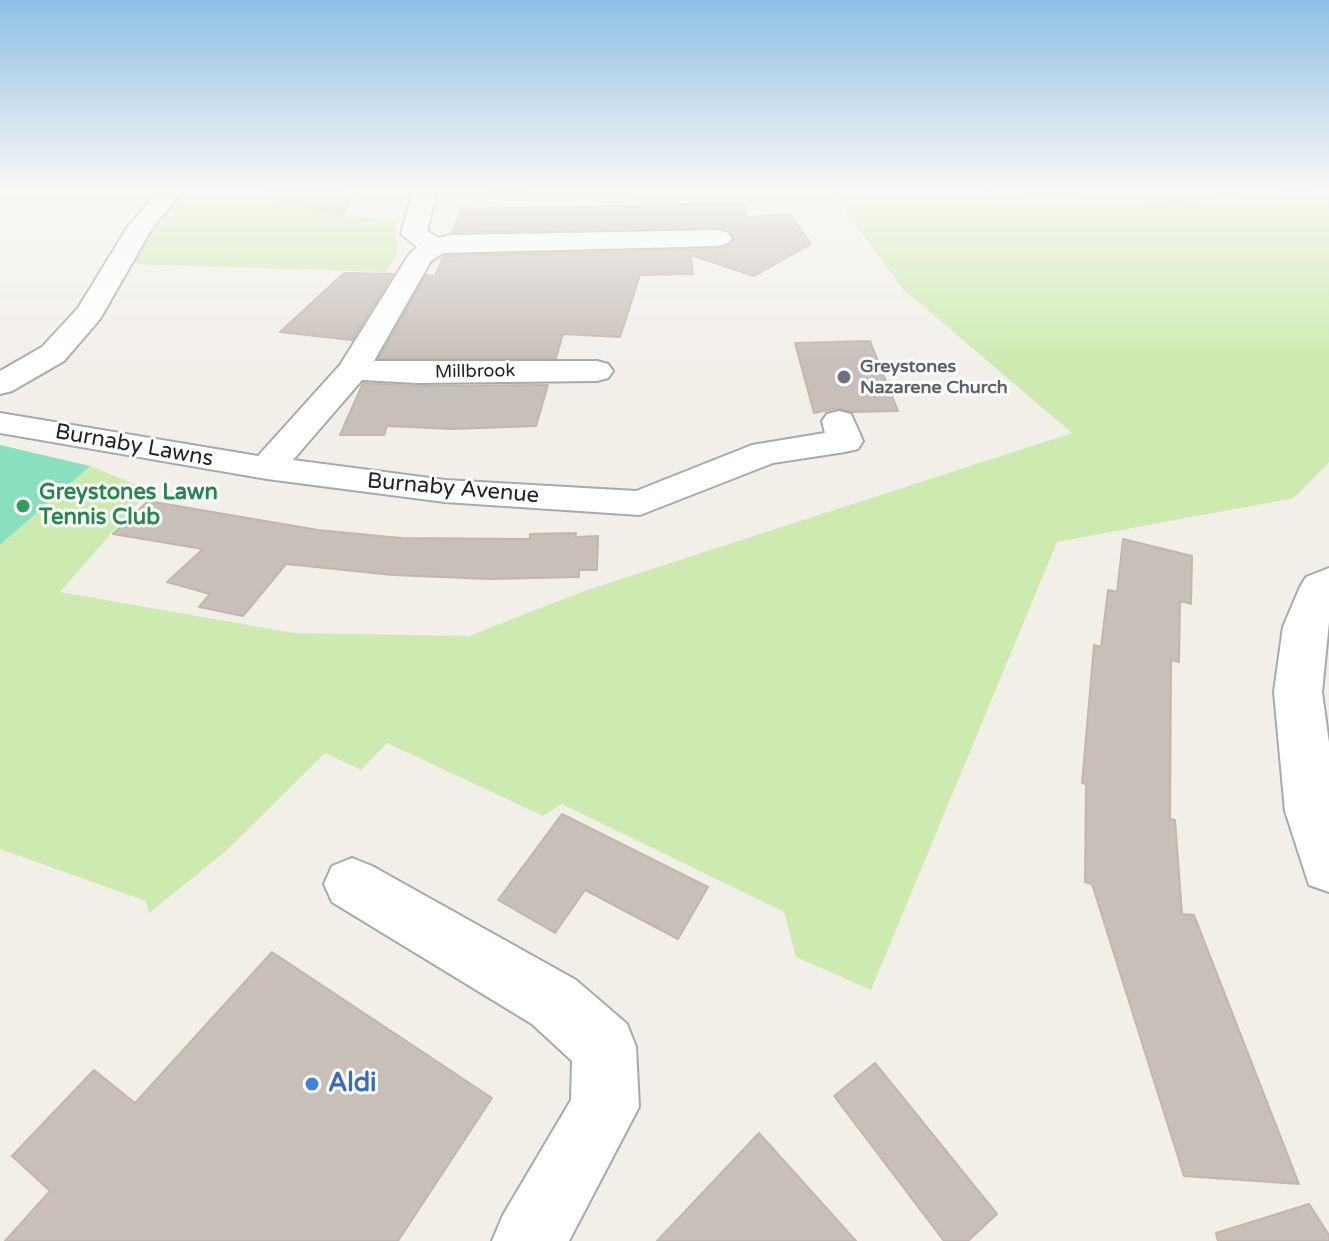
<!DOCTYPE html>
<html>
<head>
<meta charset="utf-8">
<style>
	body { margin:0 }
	canvas { display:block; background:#f2efe9 }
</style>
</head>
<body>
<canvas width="1329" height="1241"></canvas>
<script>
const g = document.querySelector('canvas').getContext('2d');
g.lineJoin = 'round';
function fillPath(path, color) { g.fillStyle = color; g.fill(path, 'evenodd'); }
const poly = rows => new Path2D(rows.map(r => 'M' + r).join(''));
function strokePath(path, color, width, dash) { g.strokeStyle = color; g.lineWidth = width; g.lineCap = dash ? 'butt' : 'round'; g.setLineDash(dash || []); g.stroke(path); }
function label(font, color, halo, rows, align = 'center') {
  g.font = font + ' "Varela Round",sans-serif'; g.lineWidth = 6; g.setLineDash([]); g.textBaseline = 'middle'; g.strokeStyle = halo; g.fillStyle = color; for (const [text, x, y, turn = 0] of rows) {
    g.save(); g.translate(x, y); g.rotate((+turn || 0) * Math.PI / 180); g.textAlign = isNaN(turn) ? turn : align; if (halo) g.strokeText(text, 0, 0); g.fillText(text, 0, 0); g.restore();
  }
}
const grass = poly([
	[177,190,264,190,280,203,344,216,396,218,397,254,386,272,132,264],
	[451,190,680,190,447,199],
	[830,190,1329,190,1329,462,1294,498,1057,542,871,990,796,957,784,912,562,804,543,816,387,743,361,770,325,753,226,851,149,913,146,901,0,849,0,545,90,466,149,490,60,592,294,633,469,636,584,591,1072,433,902,288]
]);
const forest = poly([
	[264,190,349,190,355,192,344,216,280,203]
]);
const pitch = poly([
	[0,445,90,466,0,545]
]);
const stream = poly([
	[302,190,311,190,321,193,395,196,498,190,531,190,528,192,395,200,320,197,302,190],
	[981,190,1024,193,1181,197,1289,190,1319,190,1316,192,1181,201,1024,197,984,192,981,190]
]);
const building = poly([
	[744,203,747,217,790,214,811,244,754,276,691,255,693,274,640,275,620,337,563,334,556,358,379,358,426,275,435,276,444,256,719,249,730,245,735,238,729,230,719,227,452,232,462,209,744,203],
	[344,273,393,274,352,340,280,332,344,273],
	[870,341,898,411,853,412,838,408,814,413,795,343,870,341],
	[363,383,416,386,548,385,536,426,452,429,387,426,384,435,340,435,363,383],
	[148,501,318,530,401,538,530,539,530,534,576,533,575,537,598,536,597,570,579,570,579,577,489,579,393,575,286,564,243,616,199,607,210,594,167,582,203,549,113,534,148,501],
	[1123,539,1192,556,1191,604,1180,601,1179,662,1171,660,1170,819,1175,820,1182,914,1194,915,1299,1184,1184,1176,1092,884,1085,882,1086,784,1082,783,1094,645,1101,647,1108,590,1117,592,1123,539],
	[562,814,708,887,678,939,585,890,555,933,498,900,562,814],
	[272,952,492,1098,398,1241,5,1241,50,1191,12,1156,94,1070,135,1103,272,952],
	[875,1063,997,1214,968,1241,944,1241,834,1096,875,1063],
	[759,1133,856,1241,657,1241,759,1133],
	[1309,1204,1329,1235,1329,1241,1218,1241,1216,1233,1309,1204]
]);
const minor = poly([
	[159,190,183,190,151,230,100,319,64,361,12,391,0,394,0,371,42,347,78,308,127,228,159,190],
	[413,190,437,190,427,231,438,238,451,235,719,230,728,233,732,238,728,243,719,246,443,253,431,261,374,361,597,361,608,364,613,371,608,378,597,381,416,383,362,380,293,460,445,480,636,491,752,445,825,433,822,421,827,414,839,411,851,414,863,441,858,449,845,452,773,463,640,515,445,502,267,479,0,433,0,413,258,456,340,365,408,256,417,247,401,234,413,190],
	[1329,568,1329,622,1322,692,1329,743,1329,892,1309,885,1285,811,1274,692,1283,627,1300,587,1306,577,1329,568],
	[352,858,372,866,576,980,627,1024,636,1047,639,1107,569,1241,492,1241,503,1215,571,1100,572,1061,532,1024,332,902,324,884,332,866,352,858]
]);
const markers = [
	[844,377,8,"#6b7280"],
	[23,506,8,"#2e9e5b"],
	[312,1084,8,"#3f7fe0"]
];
const farWorshipnames = [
	["Greystones",860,367],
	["Nazarene Church",860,388]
];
const farStreetnames = [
	["Millbrook",475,372,-1]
];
const streetNames = [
	["Burnaby Lawns",134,446,10],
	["Burnaby Avenue",453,489,5]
];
const leisureNames = [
	["Greystones Lawn",39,493],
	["Tennis Club",39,518]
];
const nearShopnames = [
	["Aldi",328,1084]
];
fillPath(grass, '#cdebb0');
fillPath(forest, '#add19e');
fillPath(pitch, '#88e0be');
fillPath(stream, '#aad3df');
fillPath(building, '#c7bfb8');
strokePath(building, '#c4b6ab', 2);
strokePath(minor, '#a9a9a9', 4);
fillPath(minor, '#fff');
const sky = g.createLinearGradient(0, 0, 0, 364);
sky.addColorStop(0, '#8fc0e4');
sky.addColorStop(0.52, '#f9f8f5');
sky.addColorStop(1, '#f9f8f500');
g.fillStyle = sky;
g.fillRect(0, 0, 1329, 364);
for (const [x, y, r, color] of markers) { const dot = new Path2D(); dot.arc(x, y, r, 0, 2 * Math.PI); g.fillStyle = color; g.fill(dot); strokePath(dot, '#fff', 3); }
label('bold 18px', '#5b616d', '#fff', farWorshipnames, 'left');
label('18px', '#222', '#fff', farStreetnames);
label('22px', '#222', '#fff', streetNames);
label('bold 22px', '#27864d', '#fff', leisureNames, 'left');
label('bold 26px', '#366cbe', '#fff', nearShopnames, 'left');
</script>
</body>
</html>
